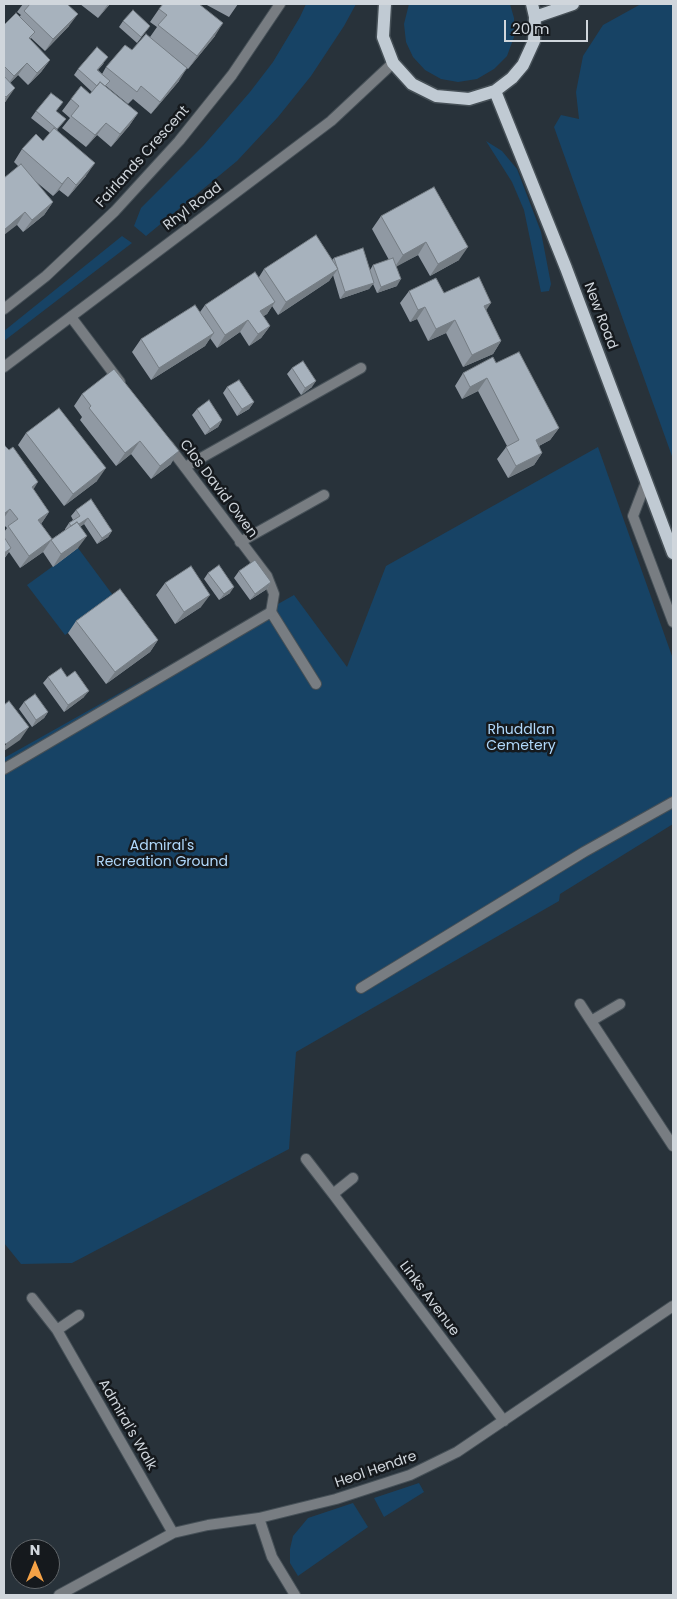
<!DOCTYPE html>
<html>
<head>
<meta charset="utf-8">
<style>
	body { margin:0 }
	#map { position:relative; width:677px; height:1599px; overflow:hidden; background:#28323a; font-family:Poppins,sans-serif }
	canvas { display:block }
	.frame { position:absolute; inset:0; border:5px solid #d0d6dc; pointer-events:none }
	.north { position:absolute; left:10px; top:1539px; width:50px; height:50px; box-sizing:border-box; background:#15191d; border:1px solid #606569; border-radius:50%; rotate:0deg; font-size:14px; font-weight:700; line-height:20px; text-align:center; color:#d0d6dc }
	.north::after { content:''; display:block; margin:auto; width:18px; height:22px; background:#f5a246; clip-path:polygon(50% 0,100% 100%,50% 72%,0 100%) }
	.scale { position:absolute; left:504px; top:20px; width:84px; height:22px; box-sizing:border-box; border:2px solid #d0d6dc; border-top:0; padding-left:6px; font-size:15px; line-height:18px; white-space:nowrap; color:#d0d6dc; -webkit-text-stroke:4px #15191d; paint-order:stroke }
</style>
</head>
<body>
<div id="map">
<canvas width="677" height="1599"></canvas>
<div class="frame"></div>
<div class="north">N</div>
<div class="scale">20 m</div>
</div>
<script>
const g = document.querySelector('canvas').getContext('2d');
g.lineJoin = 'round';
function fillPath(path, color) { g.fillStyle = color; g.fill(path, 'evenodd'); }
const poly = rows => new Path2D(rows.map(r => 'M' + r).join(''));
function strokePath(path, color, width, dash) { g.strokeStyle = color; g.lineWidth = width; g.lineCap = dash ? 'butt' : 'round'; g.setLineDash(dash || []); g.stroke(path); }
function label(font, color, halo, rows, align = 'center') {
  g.font = font + ' Poppins,sans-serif'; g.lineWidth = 5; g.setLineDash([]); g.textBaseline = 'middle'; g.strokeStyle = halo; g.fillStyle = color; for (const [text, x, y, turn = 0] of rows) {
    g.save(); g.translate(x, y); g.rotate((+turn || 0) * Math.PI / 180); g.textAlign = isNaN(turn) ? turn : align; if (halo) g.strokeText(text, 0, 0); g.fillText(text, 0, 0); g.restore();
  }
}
const green = poly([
	[306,4,356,4,344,26,311,76,278,117,237,161,146,236,134,226,141,208,203,146,250,92,273,62,300,17],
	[409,4,510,4,514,18,514,37,507,56,494,69,477,79,458,82,441,79,425,70,413,57,406,42,404,24],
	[641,4,673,4,673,459,554,127,561,115,579,119,576,92,583,56,603,25],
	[486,141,502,151,517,169,541,232,551,284,549,291,541,292,524,210,512,182],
	[122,236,132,243,4,341,4,331],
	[598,447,673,659,673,824,560,894,559,901,296,1052,289,1149,72,1263,21,1264,4,1243,4,758,294,595,347,667,386,566],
	[78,548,115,598,65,635,27,585],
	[419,1483,424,1492,384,1517,374,1498],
	[353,1503,368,1527,298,1576,290,1563,290,1549,293,1536,308,1518]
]);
const service = poly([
	[185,467,361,368],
	[646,482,633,516,673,622],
	[4,769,271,612,316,684],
	[361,988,584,852,673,802]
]);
const minor = poly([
	[4,309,46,276,115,211,179,141,232,75,280,4],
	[71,317,120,382],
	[168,445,267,576,274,594,271,612],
	[240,542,324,495],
	[580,1004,591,1021,620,1004],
	[591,1021,673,1146],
	[306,1159,333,1194],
	[353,1178,333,1194,504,1421],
	[32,1298,57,1330,79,1315],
	[57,1330,173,1533],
	[259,1518,272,1557,295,1595],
	[59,1595,173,1533,208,1525,259,1518,336,1499,410,1475,457,1452,673,1306]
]);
const tertiary = poly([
	[4,367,331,121,393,63]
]);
const primary = poly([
	[385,4,383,37,393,63,412,84,436,96,469,99,495,91,512,78,523,65,534,41,535,17,532,4],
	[535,17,573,4],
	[495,91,566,268,673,553]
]);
const wall = poly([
	[23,4,67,4,69,26,45,51,31,38,30,39,50,60,41,72,28,85,18,75,10,83,6,101,4,103,4,25,20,16,21,15,17,12],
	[80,4,110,4,98,18],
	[205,4,238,4,229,17],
	[159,9,215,36,188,69,170,54,179,81,151,114,133,99,128,104,106,86,105,87,138,113,129,126,111,147,97,135,86,147,62,128,70,118,62,111,71,99,90,94,92,92,74,75,78,69,104,63,98,70,102,74,106,67,132,50,150,37,157,27,150,22],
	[123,21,150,26,137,43,119,27],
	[36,111,56,111,66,119,57,130,86,176,68,197,59,190,53,196,34,180,53,202,44,215,23,232,17,225,18,166,14,162,22,149,43,141,50,133,31,118],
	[381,216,459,260,430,276,418,255,396,266,397,286,377,293,373,284,369,289,340,299,333,275,329,281,278,315,272,306,267,314,263,316,270,326,261,338,249,346,240,332,217,348,210,338,205,346,151,380,132,352,141,339,200,312,205,305,259,277,264,269,332,260,334,258,370,270,373,265,389,260,372,229],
	[409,291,444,293,486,310,501,341,493,354,463,367,446,333,428,341,417,319,410,322,400,303],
	[496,363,559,428,550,440,539,446,542,453,534,465,508,478,497,459,507,446,478,391,462,399,455,386,463,373],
	[292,368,312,387,301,395,287,374],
	[227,387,254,402,249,409,237,416,223,393],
	[82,394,171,464,151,479,131,454,116,466,80,420,82,417,74,406],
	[197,409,222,420,218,427,205,435,192,415],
	[26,433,97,481,64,506,18,445],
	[4,447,49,512,41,524,52,539,65,530,65,529,69,523,73,520,71,516,76,510,112,531,108,537,97,544,84,524,80,527,78,548,53,567,43,552,20,568,9,552,4,559,4,532,7,528,4,525],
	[239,571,271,582,267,589,250,600,234,578],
	[208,573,230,593,219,600,204,579],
	[165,583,201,607,175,624,156,595],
	[76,621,158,640,150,652,106,684,68,633],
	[48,677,67,677,84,697,64,712,43,683],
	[24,702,48,712,44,718,32,727,19,709]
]);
const shadedWall = poly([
	[108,4,110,4,98,18],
	[78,14,69,26,45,51,53,39],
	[223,23,215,36,188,69,197,56],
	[50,60,41,72,28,85,37,73],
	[27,63,18,75,5,88,14,76],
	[187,68,179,81,151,114,160,102],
	[15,88,6,101,4,103,4,100,6,97],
	[138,113,129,126,111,147,120,134],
	[106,123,97,135,86,147,95,135],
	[95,163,86,176,68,197,76,185],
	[68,177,59,190,53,196,62,184],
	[53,202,44,215,23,232,32,220],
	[25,212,17,225,4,235,4,230],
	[426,242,418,255,394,268,403,255],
	[468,247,459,260,430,276,438,264],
	[338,269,329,281,278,315,286,302],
	[401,279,397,286,377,293,381,287],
	[374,283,369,289,340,299,345,292],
	[275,302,267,314,252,324,260,311],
	[491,303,483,315,484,306],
	[425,307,417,319,410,322,418,310],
	[248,320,240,332,217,348,225,335],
	[455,320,446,333,428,341,436,329],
	[270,326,261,338,249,346,258,334],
	[214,333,205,346,151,380,159,368],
	[501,341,493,354,463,367,472,355],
	[487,378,478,391,462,399,470,387],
	[316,381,312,387,301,395,305,388],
	[254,402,249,409,237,416,242,409],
	[222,420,218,427,205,435,210,429],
	[559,428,550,440,527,452,536,440],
	[140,441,131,454,116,466,125,453],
	[179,451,171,464,151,479,160,466],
	[542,453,534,465,508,478,516,466],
	[106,468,97,481,64,506,73,494],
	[38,482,30,495,32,487],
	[10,509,4,518,4,515,5,513],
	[49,512,41,524,38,520],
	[88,518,84,524,68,535,73,528],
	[112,531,108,537,97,544,102,538],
	[87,536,78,548,53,567,61,554],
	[52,539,43,552,20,568,29,556],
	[11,548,4,559,4,553],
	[271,582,267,589,250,600,255,594],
	[234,587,230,593,219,600,224,594],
	[210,595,201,607,175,624,184,612],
	[158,640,150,652,106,684,115,672],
	[89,691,84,697,64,712,68,705],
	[48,712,44,718,32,727,36,720],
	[29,727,20,740,4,751,4,747,6,744]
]);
const building = poly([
	[30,4,67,4,78,14,53,39,24,11,30,4],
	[163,4,199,4,223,23,197,56,158,25,167,15,159,9,163,4],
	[133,10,150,26,141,37,123,21,133,10],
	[16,13,35,32,29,38,50,60,37,73,27,63,14,76,4,66,4,25,16,13],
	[146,34,187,68,160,102,141,86,137,92,106,67,125,45,132,50,146,34],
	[97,47,108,57,97,70,110,81,105,86,100,82,97,86,78,69,97,47],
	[4,76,15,88,6,97,4,95,4,76],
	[100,82,138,113,120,134,106,123,95,135,71,116,79,106,71,99,81,86,90,94,100,82],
	[51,93,63,102,56,111,66,119,57,129,36,111,51,93],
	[54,128,95,163,76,185,68,177,62,184,22,149,36,134,43,141,54,128],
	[21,164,53,202,32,220,25,212,4,230,4,178,21,164],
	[434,187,468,247,438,264,426,242,403,255,381,216,434,187],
	[316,235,338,269,286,302,264,269,316,235],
	[363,248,374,283,345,292,334,258,363,248],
	[393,258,401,279,381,287,373,265,393,258],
	[255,272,275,302,260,311,270,326,258,334,248,320,225,335,205,305,255,272],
	[479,277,491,303,484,306,501,341,472,355,455,320,436,329,425,307,418,310,409,291,436,278,444,293,479,277],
	[195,305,214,333,159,368,141,339,195,305],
	[519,352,559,428,536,440,542,453,516,466,506,447,519,440,487,378,470,387,463,373,493,357,496,363,519,352],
	[303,361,316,381,305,388,292,368,303,361],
	[114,369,179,451,160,466,140,441,125,453,89,408,91,406,82,394,114,369],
	[239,380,254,402,242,409,227,387,239,380],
	[209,400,222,420,210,429,197,409,209,400],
	[59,408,106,468,73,494,26,433,59,408],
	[5,446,9,450,13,447,38,482,32,487,49,512,38,520,52,539,29,556,8,526,18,519,10,509,5,513,4,511,4,447,5,446],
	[91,499,112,531,102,538,88,518,79,524,77,522,71,526,69,523,80,516,76,510,91,499],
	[77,522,87,536,61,554,51,540,77,522],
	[4,537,11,548,4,553,4,537],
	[255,560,271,582,255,594,239,571,255,560],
	[219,565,234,587,224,594,208,573,219,565],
	[191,566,210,595,184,612,165,583,191,566],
	[120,589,158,640,115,672,76,621,120,589],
	[61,668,67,677,75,671,89,691,68,705,48,677,61,668],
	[35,694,48,712,36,720,24,702,35,694],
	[9,701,29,727,6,744,4,742,4,705,9,701]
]);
const streetNames = [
	["Fairlands Crescent",143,157,-48],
	["Rhyl Road",193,207,-37],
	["New Road",600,316,69],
	["Clos David Owen",218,489,53],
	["Links Avenue",429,1299,53],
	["Admiral's Walk",127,1425,60],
	["Heol Hendre",376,1470,-19]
];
const parkNames = [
	["Rhuddlan",521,730],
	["Cemetery",521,746],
	["Admiral's",162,846],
	["Recreation Ground",162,862]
];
fillPath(green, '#174365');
strokePath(service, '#465057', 12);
strokePath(minor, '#465057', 12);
strokePath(tertiary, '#465057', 12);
strokePath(primary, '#465057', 15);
strokePath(service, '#787d82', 10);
strokePath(minor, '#787d82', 10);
strokePath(tertiary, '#787d82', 10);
strokePath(primary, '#c0cad3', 12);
fillPath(wall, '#9099a3');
fillPath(shadedWall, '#757d84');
fillPath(building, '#a7b2bd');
strokePath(building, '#757d84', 1);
label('14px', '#d0d6dc', '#15191d', streetNames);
label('14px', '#b0d8fb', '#15191d', parkNames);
</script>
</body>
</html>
